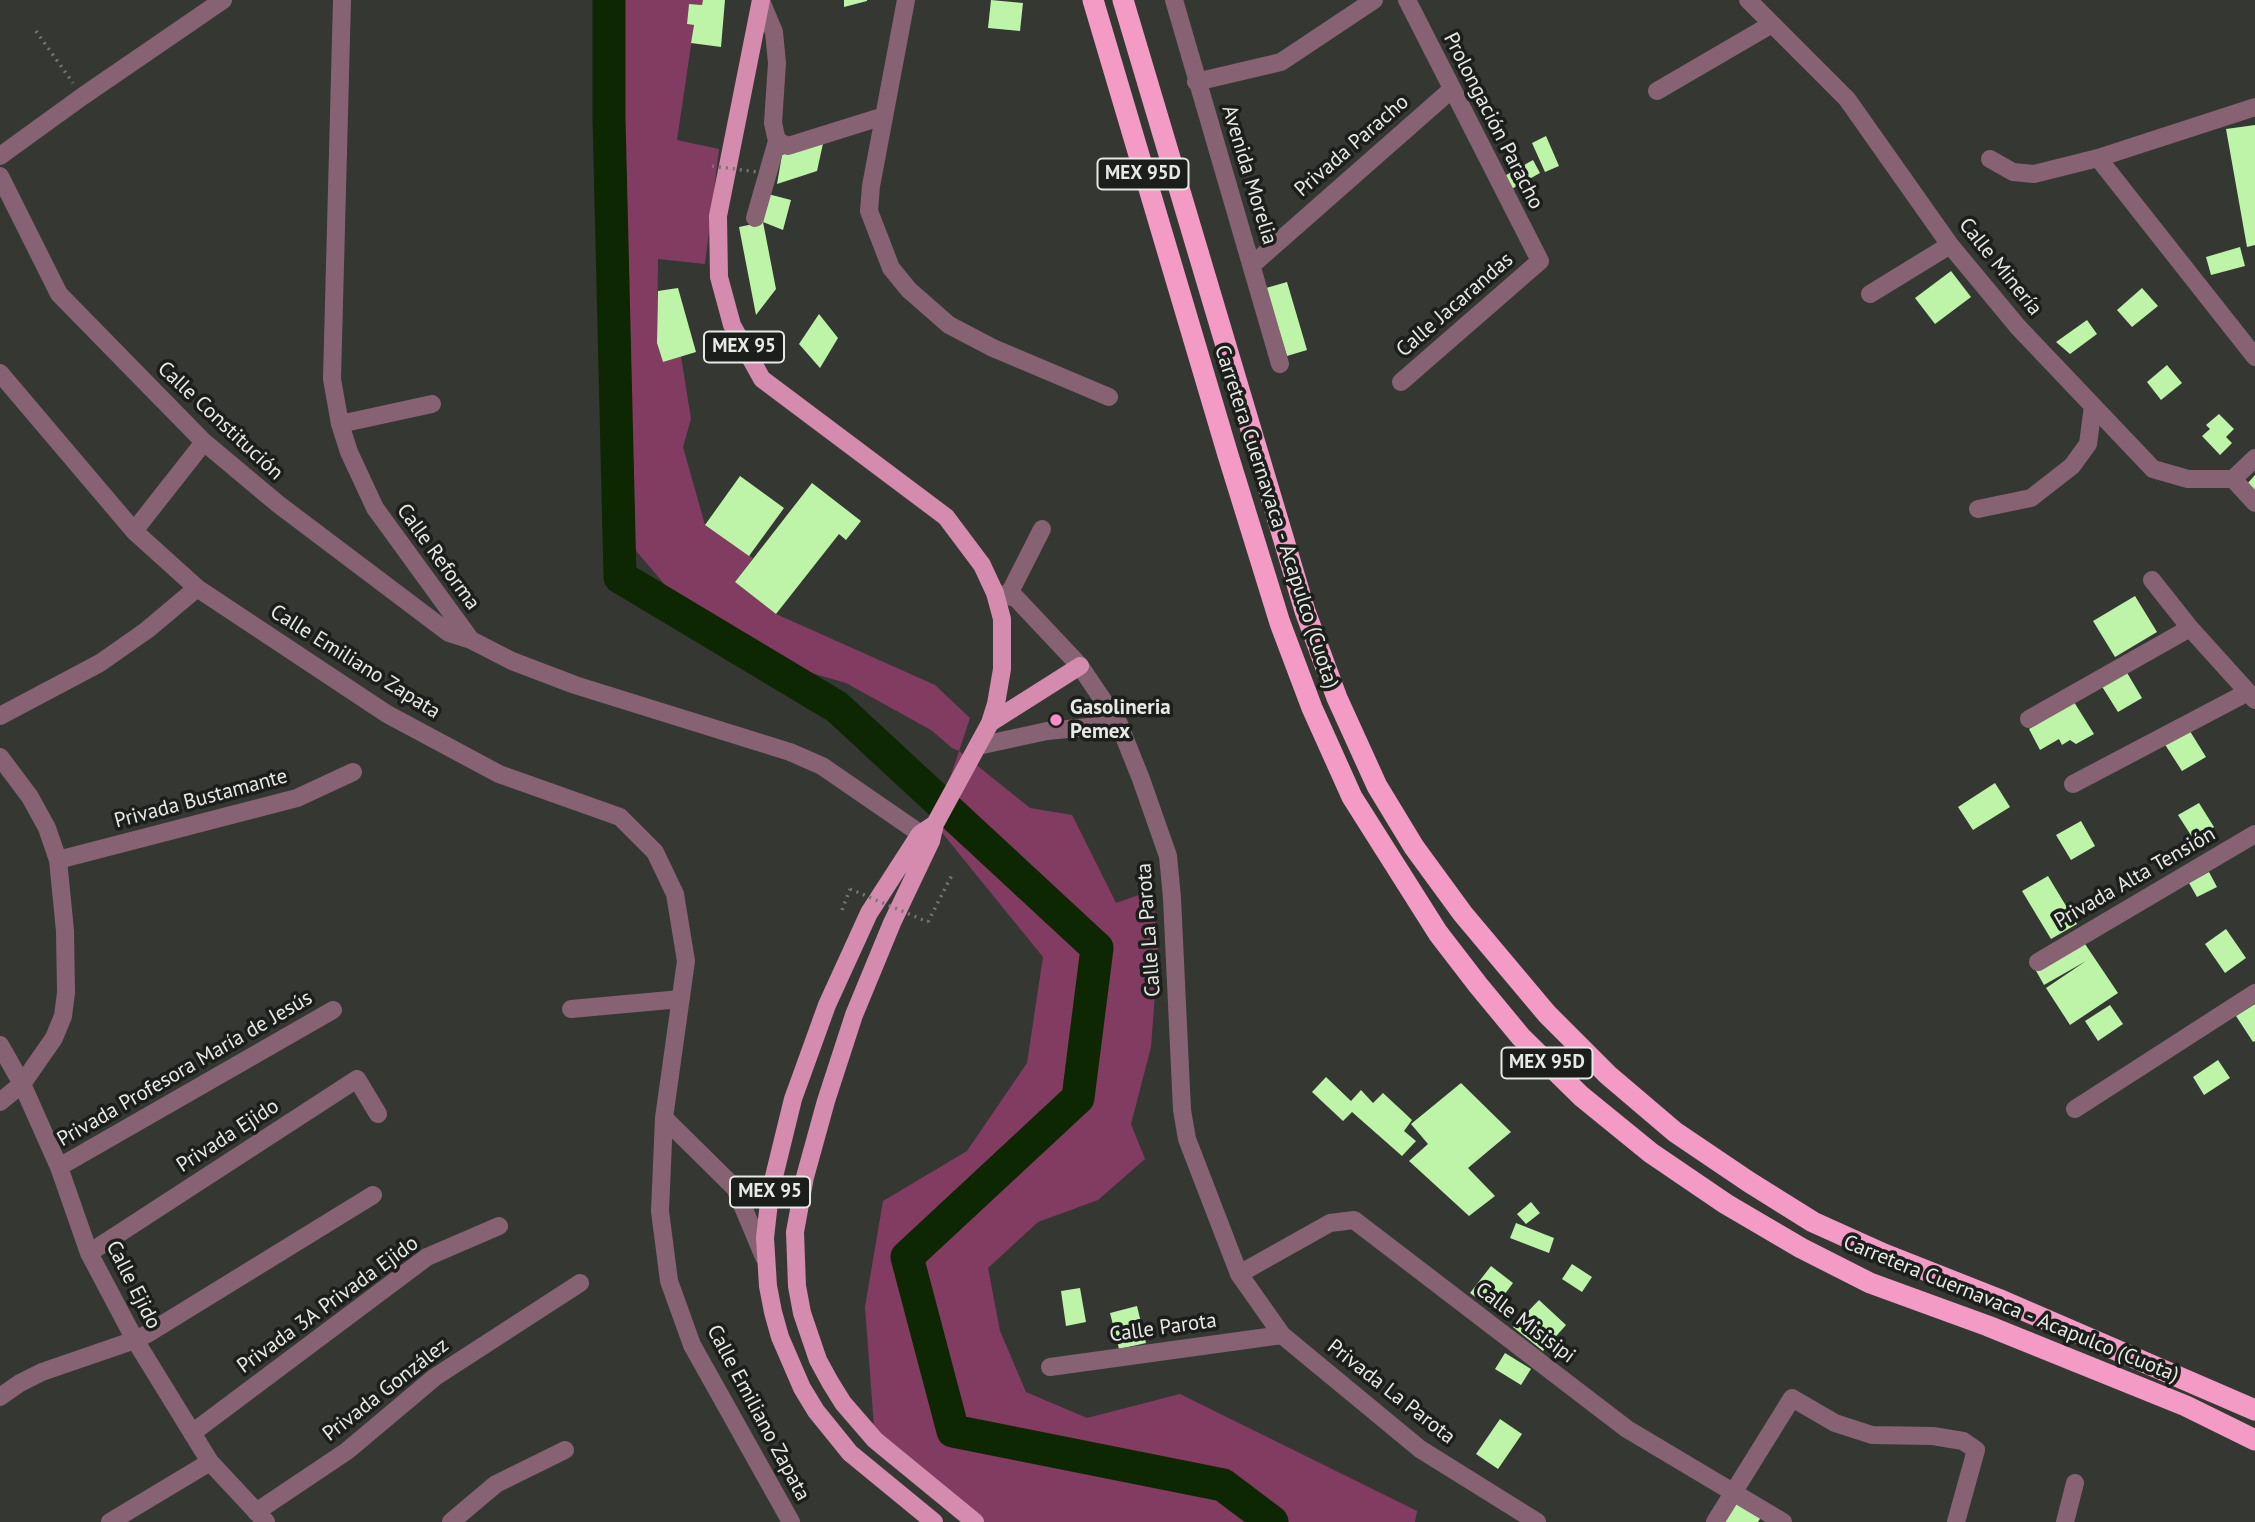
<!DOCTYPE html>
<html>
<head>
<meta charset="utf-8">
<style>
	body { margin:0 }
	canvas { display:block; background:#343732 }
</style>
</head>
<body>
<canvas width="2255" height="1522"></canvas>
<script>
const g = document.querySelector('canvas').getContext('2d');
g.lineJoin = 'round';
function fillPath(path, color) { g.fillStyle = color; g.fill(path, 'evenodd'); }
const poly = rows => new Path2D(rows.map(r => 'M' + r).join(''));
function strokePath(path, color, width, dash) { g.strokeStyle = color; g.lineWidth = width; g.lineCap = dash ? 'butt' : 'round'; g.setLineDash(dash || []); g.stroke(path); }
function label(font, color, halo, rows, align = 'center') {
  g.font = font + ' "PT Sans",sans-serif'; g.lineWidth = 7; g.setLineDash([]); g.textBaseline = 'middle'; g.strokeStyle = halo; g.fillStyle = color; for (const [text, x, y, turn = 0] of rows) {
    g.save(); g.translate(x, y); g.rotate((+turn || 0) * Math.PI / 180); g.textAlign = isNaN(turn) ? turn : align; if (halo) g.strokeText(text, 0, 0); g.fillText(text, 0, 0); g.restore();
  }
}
const green = poly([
	[619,0,703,0,702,5,689,4,687,24,694,25,677,140,719,149,705,264,658,259,657,343,663,362,681,356,691,419,683,447,705,525,753,558,735,582,776,614,935,685,970,718,959,751,1030,808,1072,815,1116,903,1153,890,1158,954,1151,1047,1131,1124,1145,1159,1098,1200,1038,1222,988,1268,1000,1331,1026,1392,1087,1418,1180,1394,1417,1511,1415,1522,975,1522,875,1440,865,1307,883,1201,967,1151,1027,1063,1043,957,935,824,959,751,952,748,931,730,846,683,760,658,682,605,626,539,608,464,621,146,618,51]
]);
const river = poly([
	[609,0,609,118,620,577,837,707,1097,948,1078,1098,907,1257,953,1431,1223,1485,1272,1522]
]);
const building = poly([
	[703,0,725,0,721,47,691,43,694,25,687,24,689,4,702,5],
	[844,0,867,0,867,1,844,7],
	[991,0,1023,3,1020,31,988,28],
	[2255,125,2255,245,2247,247,2226,129],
	[1546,136,1559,166,1545,172,1532,143],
	[824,139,817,171,777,184,782,155],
	[1533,160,1540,173,1508,191,1501,178],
	[768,194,791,200,783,230,763,222],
	[763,222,776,289,756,315,739,227],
	[2240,247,2245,266,2211,275,2206,257],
	[1951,271,1971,297,1935,324,1915,298],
	[1287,282,1307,350,1287,356,1266,288],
	[678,288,696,352,663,362,657,343,658,291],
	[2142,288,2158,306,2132,327,2117,310],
	[819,314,838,338,820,368,799,344],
	[2087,320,2097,334,2070,354,2056,342],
	[2167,365,2182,383,2161,400,2147,382],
	[2219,414,2234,429,2226,437,2232,443,2220,455,2202,436,2210,429,2206,425],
	[2255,475,2255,491,2247,484],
	[740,476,784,508,749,556,705,525],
	[812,483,861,521,846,540,839,534,776,614,735,582],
	[2135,596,2157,632,2115,657,2093,621],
	[2126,671,2142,698,2118,712,2101,685],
	[2074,702,2094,734,2076,744,2070,740,2062,745,2059,739,2040,750,2029,729],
	[2188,728,2206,757,2182,771,2164,743],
	[1995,783,2010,807,1973,830,1958,807],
	[2199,803,2214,827,2194,840,2178,815],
	[2081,821,2095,846,2071,860,2056,835],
	[2209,872,2217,887,2197,897,2189,883],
	[2048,876,2077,924,2051,939,2022,891],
	[2226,929,2246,958,2225,973,2205,944],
	[2083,941,2118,993,2070,1025,2046,988,2086,961,2044,985,2035,969],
	[2255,1004,2255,1041,2253,1042,2236,1016],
	[2110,1005,2123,1024,2098,1041,2085,1021],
	[2218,1060,2230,1078,2204,1095,2193,1077],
	[1326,1077,1351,1101,1361,1090,1373,1103,1383,1093,1412,1120,1404,1131,1416,1141,1402,1156,1352,1112,1343,1121,1312,1092],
	[1461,1083,1511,1132,1468,1168,1495,1196,1469,1216,1409,1161,1428,1144,1411,1124],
	[1531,1202,1540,1213,1526,1224,1517,1214],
	[1516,1223,1554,1238,1549,1253,1510,1238],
	[1572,1264,1592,1277,1582,1292,1562,1279],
	[1491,1266,1513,1283,1493,1310,1470,1293],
	[1080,1288,1086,1322,1066,1326,1061,1291],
	[1539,1300,1566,1325,1543,1351,1513,1327],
	[1137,1306,1146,1343,1119,1349,1110,1313],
	[1505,1353,1531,1369,1521,1385,1495,1369],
	[1500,1419,1522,1434,1498,1469,1476,1454],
	[1737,1503,1761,1517,1758,1522,1725,1522]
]);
const path = poly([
	[36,31,73,83],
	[842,910,850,889],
	[928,922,953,873]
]);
const minor = poly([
	[342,0,332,379,340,424,349,452,375,508,471,640,512,661,575,685,790,752,822,766,931,841],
	[906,0,871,186,869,211,891,268,909,290,949,325,993,348,1109,397],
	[1174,0,1280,364],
	[1748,0,1847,99,1950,245,2018,327,2153,469,2188,479,2233,479,2255,503],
	[1196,82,1281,62,1374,0],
	[1657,91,1772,24],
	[777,141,788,146,884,116],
	[0,156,83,96,223,0],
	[2098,158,2255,357],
	[1990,159,2013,172,2034,174,2098,158,2255,107],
	[0,176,59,294,204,442,278,504,449,633,471,640],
	[755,218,777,141,773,123,777,63,774,32,761,1],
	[1252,265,1451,90],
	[1870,294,1950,245],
	[0,373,134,531,197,588,387,714,499,774,620,817,655,852,675,894,686,961,664,1118,660,1211,669,1281,692,1345,791,1522],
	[1401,382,1540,261,1407,0],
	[340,424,432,404],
	[2233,479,2255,458],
	[1978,509,2031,498,2072,466,2088,444,2093,406],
	[134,531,204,442],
	[2152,580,2190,628,2255,700],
	[995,593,1016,598,1080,666,1119,724,1141,779,1168,856,1172,898,1182,1110,1187,1139,1239,1274,1282,1335,1420,1449,1537,1522],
	[1008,596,1042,529],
	[0,716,100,663,147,630,197,588],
	[2029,719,2190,628],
	[978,746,1047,731,1119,724],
	[0,757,30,797,47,828,58,860,65,931,66,993,63,1016,54,1038,22,1084,0,1102],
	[2073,784,2248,692],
	[58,860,297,798,353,772],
	[2038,962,2255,834],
	[571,1009,681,999],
	[0,1045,22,1084,59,1167,89,1253,135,1340,210,1462,266,1522],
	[2075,1109,2255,993],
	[664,1118,735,1188,764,1257],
	[59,1167,333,1010],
	[89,1253,357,1079,378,1114],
	[1239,1274,1330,1223,1354,1220,1627,1429,1783,1522],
	[1050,1367,1282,1335],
	[0,1397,20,1383,42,1372,135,1340,147,1334,373,1195],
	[192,1433,427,1257,499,1226],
	[256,1512,347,1451,435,1377,580,1283],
	[110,1522,210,1462],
	[451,1522,496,1484,565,1450],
	[1715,1522,1792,1398,1835,1423,1872,1435,1933,1436,1963,1441,1976,1450,1956,1522],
	[2065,1522,2075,1483]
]);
const major = poly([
	[761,0,718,216,719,277,732,325,762,379,946,517,982,565,995,593,1002,619,1002,669,996,704,990,723,935,824,931,841,892,923,854,1015,826,1101,805,1177,795,1232,797,1286,802,1313,818,1360,830,1382,843,1403,875,1440,975,1522],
	[990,723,1080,666],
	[934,1522,850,1453,816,1411,802,1388,780,1337,773,1312,768,1286,765,1238,770,1193,793,1099,827,1005,869,913,920,834,935,824]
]);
const highway = poly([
	[1093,0,1228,455,1280,623,1312,708,1352,797,1438,933,1478,985,1521,1037,1581,1096,1651,1153,1726,1204,1801,1248,1870,1283,1988,1326,2186,1406,2255,1440],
	[1123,0,1305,611,1337,698,1377,786,1414,847,1463,914,1547,1014,1608,1075,1675,1132,1749,1182,1813,1222,1884,1254,1998,1299,2255,1410]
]);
const pathBridge = poly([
	[712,166,757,172],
	[850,889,928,922]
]);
const markers = [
	[1056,720,7,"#fb8fc5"]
];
const shields = [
	[1143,174,91],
	[744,347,80],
	[1547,1063,91],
	[770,1192,80]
];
const shieldNames = [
	["MEX 95D",1143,174],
	["MEX 95",744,347],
	["MEX 95D",1547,1063],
	["MEX 95",770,1192]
];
const streetNames = [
	["Prolongación Paracho",1493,121,63],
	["Privada Paracho",1352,146,-41],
	["Avenida Morelia",1249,175,73],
	["Calle Minería",2000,267,51],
	["Calle Jacarandas",1455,305,-41],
	["Calle Constitución",220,421,43],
	["Carretera Cuernavaca - Acapulco (Cuota)",1276,517,72],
	["Calle Reforma",438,557,54],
	["Calle Emiliano Zapata",355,662,32],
	["Privada Bustamante",201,799,-15],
	["Privada Alta Tensión",2135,878,-30],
	["Calle La Parota",1149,930,-94],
	["Privada Profesora María de Jesús",185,1069,-30],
	["Privada Ejido",228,1136,-33],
	["Calle Ejido",133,1285,63],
	["Privada 3A Privada Ejido",328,1305,-36],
	["Carretera Cuernavaca - Acapulco (Cuota)",2011,1309,22],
	["Calle Misisipi",1525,1323,37],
	["Calle Parota",1163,1328,-8],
	["Privada González",386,1390,-38],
	["Privada La Parota",1391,1392,38],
	["Calle Emiliano Zapata",758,1413,62]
];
const poiNames = [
	["Gasolineria",1070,708],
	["Pemex",1070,732]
];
fillPath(green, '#833c61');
strokePath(river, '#0d2702', 33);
fillPath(building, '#bdf4a7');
strokePath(path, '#737672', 3.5, [2, 5]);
strokePath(minor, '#866273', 18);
strokePath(major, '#d48bae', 18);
strokePath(highway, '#f39bc5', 21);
strokePath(pathBridge, '#737672', 3.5, [2, 5]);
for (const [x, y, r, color] of markers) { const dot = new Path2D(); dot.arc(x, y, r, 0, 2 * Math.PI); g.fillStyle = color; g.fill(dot); strokePath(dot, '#1c1e1c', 2.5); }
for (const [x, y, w] of shields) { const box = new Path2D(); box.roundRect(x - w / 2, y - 15.5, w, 31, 5); g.fillStyle = '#1c1e1c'; g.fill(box); strokePath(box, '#e7e9e6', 2); }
label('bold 19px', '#e7e9e6', null, shieldNames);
label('21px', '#e7e9e6', '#1c1e1c', streetNames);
label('bold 21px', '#e7e9e6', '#1c1e1c', poiNames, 'left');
</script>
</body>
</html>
